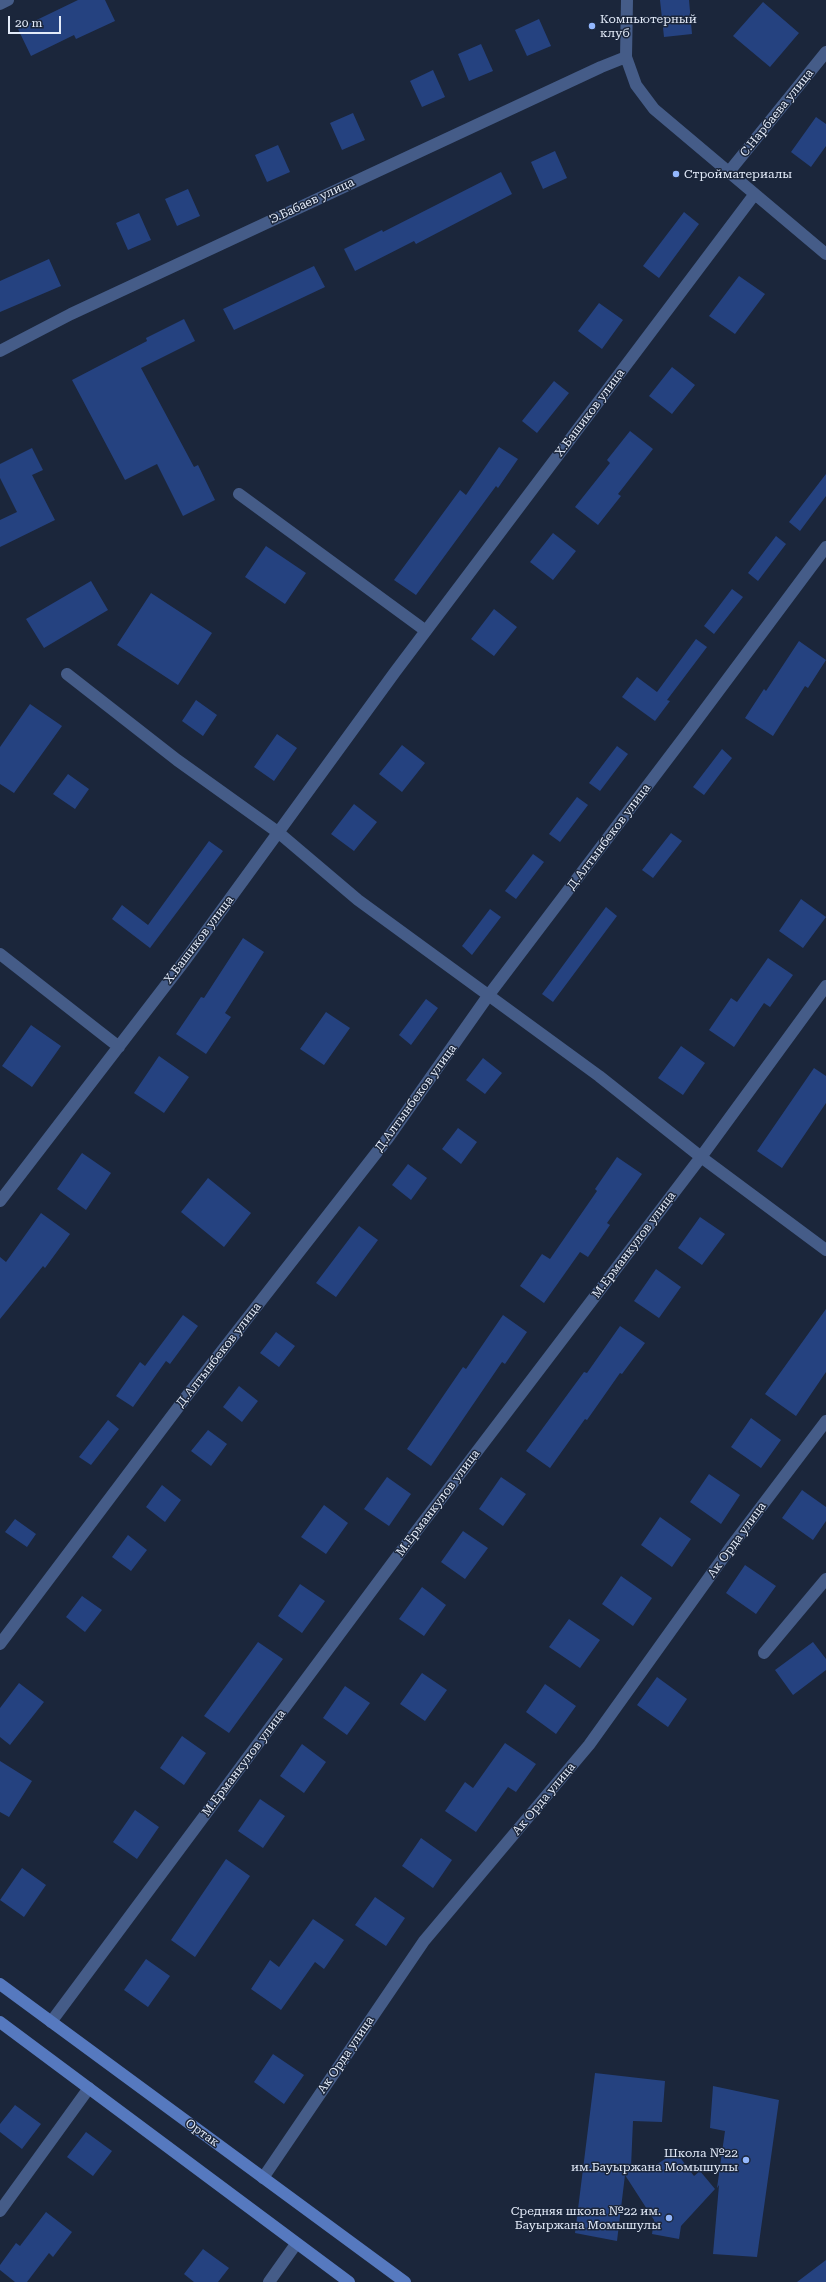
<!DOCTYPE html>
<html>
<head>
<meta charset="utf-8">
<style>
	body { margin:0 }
	#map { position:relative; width:826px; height:2282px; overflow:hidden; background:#1b263b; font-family:"Roboto Serif",serif }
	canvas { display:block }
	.scale { position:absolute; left:8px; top:16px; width:53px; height:18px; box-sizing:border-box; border:2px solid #e3ebf9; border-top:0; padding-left:5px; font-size:12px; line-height:14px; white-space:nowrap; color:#e3ebf9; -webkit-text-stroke:3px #1b263b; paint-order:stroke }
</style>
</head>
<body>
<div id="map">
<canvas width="826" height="2282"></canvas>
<div class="scale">20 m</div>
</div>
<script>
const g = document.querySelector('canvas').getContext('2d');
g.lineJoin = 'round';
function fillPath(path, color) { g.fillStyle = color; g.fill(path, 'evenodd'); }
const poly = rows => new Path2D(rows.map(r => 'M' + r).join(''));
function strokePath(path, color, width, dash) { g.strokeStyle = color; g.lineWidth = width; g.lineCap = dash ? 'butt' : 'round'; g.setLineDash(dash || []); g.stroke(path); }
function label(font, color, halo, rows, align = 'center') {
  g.font = font + ' "Roboto Serif",serif'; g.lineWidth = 3; g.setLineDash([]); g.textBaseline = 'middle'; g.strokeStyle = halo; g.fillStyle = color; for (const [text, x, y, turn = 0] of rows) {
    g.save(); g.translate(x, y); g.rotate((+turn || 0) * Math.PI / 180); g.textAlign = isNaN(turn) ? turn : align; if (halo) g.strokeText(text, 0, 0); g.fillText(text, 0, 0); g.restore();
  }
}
const building = poly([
	[78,0,105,0,115,21,76,39,74,35,31,56,18,29],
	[660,0,689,0,692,34,664,37],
	[763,2,799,33,770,67,733,36],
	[539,19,551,46,527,56,515,30],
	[481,44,493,71,469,81,458,54],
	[433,70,445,97,422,107,410,81],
	[353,113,365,140,342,150,330,123],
	[816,117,826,124,826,146,811,167,791,152],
	[278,145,290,172,267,182,255,155],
	[555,151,567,178,543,189,531,162],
	[501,172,512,194,416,244,414,241,355,271,344,249,382,230,383,232],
	[188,189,200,216,177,226,165,199],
	[684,212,699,224,659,278,643,266],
	[139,213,151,240,128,250,116,223],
	[49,259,61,286,0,312,0,281],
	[314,266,325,287,234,330,223,309],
	[739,276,765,294,735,334,709,316],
	[599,303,623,320,602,349,578,331],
	[184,319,195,341,141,368,194,467,198,465,215,500,183,516,157,464,125,480,72,380,147,341,146,338],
	[672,367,695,385,672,414,649,396],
	[554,381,569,393,537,433,522,421],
	[630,431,653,449,618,494,621,496,598,525,575,507,610,463,607,460],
	[499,447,518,459,498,488,496,486,416,595,394,580,460,490,466,495],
	[32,448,43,470,32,475,55,520,0,547,0,520,17,512,0,478,0,464],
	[826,474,826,496,800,531,789,522],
	[553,533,576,551,553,580,530,562],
	[776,536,786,544,758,581,748,573],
	[266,546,306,573,285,604,245,577],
	[91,581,108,610,44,648,26,619],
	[732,589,743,597,714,634,704,626],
	[151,593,212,633,178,685,117,645],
	[494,609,517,627,494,656,471,639],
	[696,639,707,647,667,700,670,701,655,721,622,697,637,677,657,692],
	[799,641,826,660,808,688,805,686,773,736,745,718,764,689,766,691],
	[196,700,217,715,203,736,182,721],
	[30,704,62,726,14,793,0,784,0,747],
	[277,734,297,748,274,781,254,767],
	[402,745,425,763,402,792,379,774],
	[617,746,628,754,600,791,589,783],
	[722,749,732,758,704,795,693,787],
	[68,774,89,789,75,809,53,794],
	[577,797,588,805,560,842,549,834],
	[354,804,377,822,354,851,331,834],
	[671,833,682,841,653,878,642,870],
	[209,841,223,851,150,948,112,919,122,905,148,925],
	[533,854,544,862,516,899,505,891],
	[801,899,826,917,803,948,779,931],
	[606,907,617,916,553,1002,542,994],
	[490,909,501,917,472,955,462,946],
	[243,938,264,952,225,1013,231,1017,206,1054,176,1034,201,997,204,998],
	[768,958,793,975,770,1007,764,1003,734,1047,709,1030,731,998,737,1002],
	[426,999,438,1008,411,1045,399,1035],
	[326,1012,350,1028,324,1065,300,1049],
	[31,1025,61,1046,32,1087,2,1066],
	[681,1046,705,1063,683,1095,658,1078],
	[159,1056,189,1077,164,1113,134,1093],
	[483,1058,502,1073,485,1094,466,1080],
	[814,1068,826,1076,826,1103,782,1168,757,1151],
	[458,1128,477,1142,461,1164,442,1149],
	[82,1153,111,1173,86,1210,57,1189],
	[617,1157,642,1174,607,1223,610,1225,588,1257,580,1252,544,1303,520,1286,542,1254,550,1259,597,1191,595,1189],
	[408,1164,427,1178,411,1200,392,1185],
	[208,1178,251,1213,224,1247,181,1212],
	[41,1213,70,1234,45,1268,43,1266,0,1319,0,1257,6,1262],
	[700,1217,725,1234,702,1265,678,1248],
	[359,1226,378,1240,336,1297,316,1283],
	[656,1269,681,1287,659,1318,634,1301],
	[826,1309,826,1372,796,1416,765,1394],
	[183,1315,198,1326,170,1364,166,1361,133,1407,116,1396,140,1362,145,1366],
	[503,1315,527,1332,505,1364,502,1362,431,1466,407,1449,463,1367,466,1369],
	[620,1326,645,1343,622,1374,620,1373,587,1420,585,1419,550,1468,526,1451,584,1372,587,1373],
	[276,1332,295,1346,279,1367,260,1353],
	[239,1386,258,1401,242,1422,223,1407],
	[751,1418,781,1440,761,1468,731,1447],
	[108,1420,119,1429,91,1465,79,1457],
	[208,1430,227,1444,211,1466,191,1451],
	[709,1474,740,1495,721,1524,690,1502],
	[387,1477,411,1494,389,1526,364,1509],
	[501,1477,526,1494,503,1526,479,1509],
	[162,1485,181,1500,165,1522,146,1507],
	[802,1490,826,1507,826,1521,813,1540,782,1518],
	[324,1505,348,1523,326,1554,301,1537],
	[660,1517,691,1539,672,1567,641,1545],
	[15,1519,36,1534,27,1547,5,1532],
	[463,1531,488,1548,465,1579,441,1562],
	[128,1535,147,1550,131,1571,112,1557],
	[745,1565,776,1586,756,1614,726,1593],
	[621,1576,652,1598,633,1626,602,1604],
	[300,1584,325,1601,302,1633,278,1616],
	[422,1587,446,1605,424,1636,399,1619],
	[82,1596,102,1610,85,1632,66,1617],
	[569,1619,600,1640,580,1668,549,1647],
	[258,1642,283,1659,229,1733,204,1716],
	[813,1642,826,1659,826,1670,793,1695,775,1670],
	[422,1673,447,1690,425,1721,400,1704],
	[657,1677,687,1699,668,1727,637,1705],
	[19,1683,44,1702,10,1745,0,1737,0,1708],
	[545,1684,576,1706,556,1734,526,1712],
	[345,1686,370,1703,347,1735,323,1718],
	[182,1736,206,1753,184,1785,160,1768],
	[505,1743,536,1764,516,1792,508,1787,476,1832,445,1811,465,1782,473,1788],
	[302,1744,326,1762,304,1793,280,1776],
	[0,1761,32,1781,9,1817,0,1812],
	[260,1799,285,1816,263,1848,238,1831],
	[135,1810,159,1827,137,1859,113,1842],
	[421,1838,452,1860,433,1888,402,1866],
	[226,1859,250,1876,195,1957,171,1940],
	[22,1868,46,1885,24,1917,0,1900],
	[375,1897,405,1918,386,1946,355,1925],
	[313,1919,344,1940,324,1969,315,1962,281,2010,251,1989,270,1960,279,1967],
	[146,1959,170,1976,148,2007,124,1990],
	[273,2054,304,2075,284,2104,254,2082],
	[595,2073,665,2081,662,2122,633,2121,631,2167,651,2168,676,2152,694,2176,700,2171,715,2189,681,2226,679,2239,652,2234,654,2220,625,2175,617,2241,575,2233],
	[713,2086,779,2100,757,2257,713,2254,719,2185,717,2188,725,2131,710,2128],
	[15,2105,41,2124,22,2149,0,2132,0,2124],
	[86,2132,112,2151,93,2176,67,2157],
	[46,2212,72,2232,53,2257,49,2253,27,2282,15,2282,0,2270,0,2265,16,2243,20,2246],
	[203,2249,229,2268,218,2282,194,2282,184,2274],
	[826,2260,826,2282,797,2282]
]);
const street = poly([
	[627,0,626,57,636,85,654,109,826,254],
	[0,4,8,0],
	[728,173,826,52],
	[0,351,71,314,601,67,626,57],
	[239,494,426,631],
	[67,674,177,760,279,833,358,900,599,1076,701,1157,826,1250],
	[0,954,119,1047],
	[0,1201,186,959,395,672,754,195],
	[0,1644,189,1393,388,1138,488,996,685,736,826,547],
	[764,1653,826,1579],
	[51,2022,402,1550,701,1157,826,986],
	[263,2178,424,1941,589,1745,733,1544,826,1421],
	[0,2211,89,2088],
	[269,2282,296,2244]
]);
const secondary = poly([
	[0,1984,405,2282],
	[0,2022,349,2282]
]);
const markers = [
	[592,26,4,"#93b7fd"],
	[676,174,4,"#93b7fd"],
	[746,2160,4,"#93b7fd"],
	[669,2218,4,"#93b7fd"]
];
const poiNames = [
	["Компьютерный",600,19],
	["клуб",600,33],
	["Стройматериалы",684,174],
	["Школа №22",738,2153,"right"],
	["им.Бауыржана Момышулы",738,2167,"right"],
	["Средняя школа №22 им.",661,2211,"right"],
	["Бауыржана Момышулы",661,2225,"right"]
];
const streetNames = [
	["С.Нарбаева улица",777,113,-51],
	["Э.Бабаев улица",312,201,-25],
	["Х.Башиков улица",590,413,-53],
	["Д.Алтынбеков улица",609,837,-53],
	["Х.Башиков улица",199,940,-53],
	["Д.Алтынбеков улица",416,1098,-54],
	["М.Ерманкулов улица",634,1245,-53],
	["Д.Алтынбеков улица",219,1355,-52],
	["М.Ерманкулов улица",438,1503,-53],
	["Ак Орда улица",737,1540,-54],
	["М.Ерманкулов улица",244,1763,-53],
	["Ак Орда улица",544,1799,-50],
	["Ак Орда улица",346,2055,-56],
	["Ортак",202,2133,36]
];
fillPath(building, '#254280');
strokePath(street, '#455c88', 12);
strokePath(secondary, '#5679bf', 12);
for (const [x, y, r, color] of markers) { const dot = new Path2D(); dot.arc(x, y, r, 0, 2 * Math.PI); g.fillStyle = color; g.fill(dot); strokePath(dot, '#1b263b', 1.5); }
label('12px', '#e3ebf9', '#1b263b', poiNames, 'left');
label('12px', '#e3ebf9', '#1b263b', streetNames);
</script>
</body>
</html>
